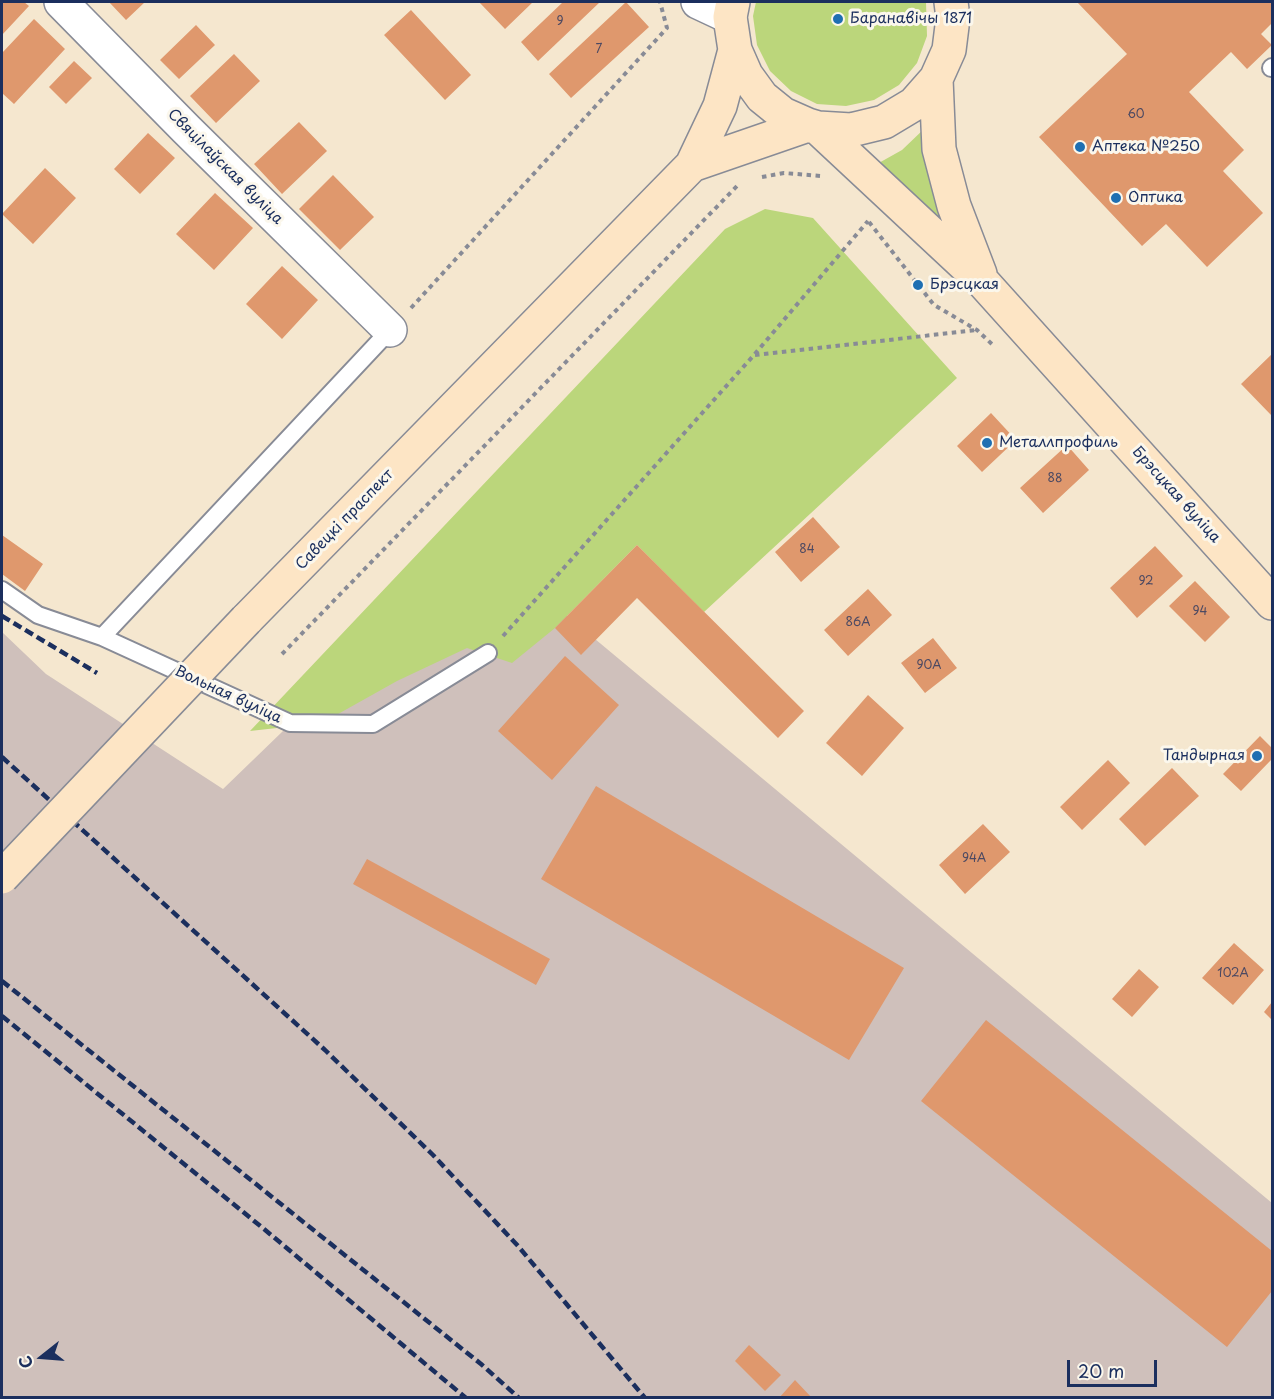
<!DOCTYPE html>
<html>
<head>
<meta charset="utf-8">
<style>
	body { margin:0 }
	#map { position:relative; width:1274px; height:1399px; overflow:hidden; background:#f5e7cf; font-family:"Playpen Sans",sans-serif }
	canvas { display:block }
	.frame { position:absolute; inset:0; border:3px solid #1b2f5e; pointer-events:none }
	.north { position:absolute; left:12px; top:1327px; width:60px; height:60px; -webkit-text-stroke:4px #fbf7ec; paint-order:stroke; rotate:253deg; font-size:16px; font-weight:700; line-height:24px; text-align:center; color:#1b2f5e }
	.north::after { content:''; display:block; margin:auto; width:21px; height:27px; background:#1b2f5e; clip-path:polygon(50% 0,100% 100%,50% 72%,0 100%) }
	.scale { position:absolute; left:1067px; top:1360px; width:90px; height:27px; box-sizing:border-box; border:3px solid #1b2f5e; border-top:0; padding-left:8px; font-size:18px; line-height:21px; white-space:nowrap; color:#1b2f5e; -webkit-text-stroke:4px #fbf7ec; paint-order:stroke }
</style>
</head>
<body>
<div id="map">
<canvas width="1274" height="1399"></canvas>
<div class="frame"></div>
<div class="north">С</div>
<div class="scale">20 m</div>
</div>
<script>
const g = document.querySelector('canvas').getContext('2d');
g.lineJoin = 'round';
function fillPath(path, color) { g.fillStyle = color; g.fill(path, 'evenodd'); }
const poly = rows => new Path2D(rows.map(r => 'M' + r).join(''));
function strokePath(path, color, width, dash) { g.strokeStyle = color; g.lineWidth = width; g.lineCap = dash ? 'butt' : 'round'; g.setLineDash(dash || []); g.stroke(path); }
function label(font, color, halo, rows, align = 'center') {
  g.font = font + ' "Playpen Sans",sans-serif'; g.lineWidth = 6; g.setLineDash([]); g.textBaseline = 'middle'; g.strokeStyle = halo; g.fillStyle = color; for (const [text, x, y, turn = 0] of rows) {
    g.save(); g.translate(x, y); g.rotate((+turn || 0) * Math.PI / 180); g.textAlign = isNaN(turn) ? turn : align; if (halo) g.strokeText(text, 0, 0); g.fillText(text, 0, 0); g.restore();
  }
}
const industrial = poly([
	[492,529,559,609,1272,1203,1272,1397,2,1397,2,632,46,674,223,789]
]);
const green = poly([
	[756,2,926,2,927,36,917,63,899,85,874,100,846,106,817,104,791,91,770,71,757,45,753,16],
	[925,128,948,234,877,164,902,150],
	[765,209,813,218,957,378,704,612,637,545,555,628,512,663,467,648,397,681,322,723,250,731,725,229]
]);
const building = poly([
	[2,2,24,2,29,6,2,35],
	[109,2,145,2,126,20],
	[479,2,533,2,505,29],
	[563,2,600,2,538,61,521,42],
	[626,2,649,27,571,98,549,74],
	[1077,2,1272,2,1272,23,1261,34,1272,45,1247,69,1231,52,1189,92,1244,150,1223,171,1263,213,1207,267,1166,224,1142,246,1039,137,1127,54],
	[411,10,471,75,445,100,384,35],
	[34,19,65,49,14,104,2,93,2,53],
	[196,25,215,45,179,79,160,60],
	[234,54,260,81,216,123,190,96],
	[74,61,92,78,66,104,49,87],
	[299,122,327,151,282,194,254,164],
	[148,133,175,158,140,194,114,169],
	[45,168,76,198,33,244,2,214],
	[333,175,374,217,340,250,299,209],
	[215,193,253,228,214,270,176,234],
	[282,266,318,300,282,339,246,304],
	[1272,354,1272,416,1241,384],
	[991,413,1016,440,982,472,957,446],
	[1067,445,1089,470,1043,513,1020,488],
	[813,517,840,547,801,582,775,552],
	[2,535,43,564,25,591,2,574],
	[637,545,804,711,778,738,637,598,581,655,555,628],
	[1155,546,1183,576,1137,618,1110,588],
	[1195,581,1230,617,1205,642,1169,606],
	[868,589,892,615,848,656,824,630],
	[933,638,957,668,925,693,901,663],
	[565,656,619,705,552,780,498,731],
	[868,695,904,728,862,776,826,743],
	[1260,736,1272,748,1272,759,1241,791,1223,774],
	[1108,760,1130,783,1082,830,1060,807],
	[1172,768,1199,796,1145,846,1119,819],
	[596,786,904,968,849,1060,541,879],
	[983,824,1010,852,965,894,939,865],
	[367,859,550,959,536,985,353,884],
	[1234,943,1264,970,1233,1005,1202,978],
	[1139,969,1159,987,1132,1017,1112,999],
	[1272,1002,1272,1020,1264,1012],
	[986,1020,1272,1251,1272,1291,1227,1347,921,1101],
	[749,1345,781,1375,765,1391,735,1361],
	[795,1380,812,1398,779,1398]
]);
const path = poly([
	[762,177,784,173,821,176,823,178],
	[869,222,934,305,977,330,994,346],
	[411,308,667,28,660,2],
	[755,355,977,330],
	[503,636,754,355,868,221],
	[282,654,739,184]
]);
const lane = poly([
	[1271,68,1272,67],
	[2,590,38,615,102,637,290,723,373,724,488,653],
	[102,637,390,330]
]);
const street = poly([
	[61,2,186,129,390,330],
	[698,2,730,17]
]);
const secondary = poly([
	[733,2,730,17,735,50,746,75,762,97,783,114,808,125,818,128,851,130,884,122,914,104,936,79,949,50,953,18,951,2],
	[936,79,939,149,954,206,980,274],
	[818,128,982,281,1272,603],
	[692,165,808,125],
	[246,620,692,165,720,106,735,50]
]);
const rail = poly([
	[2,616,97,673],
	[2,757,325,1050,433,1155,518,1246,645,1398],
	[2,981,481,1364,519,1398],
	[2,1016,264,1229,466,1398]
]);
const secondaryBridge = poly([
	[2,877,246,620]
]);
const markers = [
	[838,19,6,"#1f6fb2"],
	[1080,147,6,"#1f6fb2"],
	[1116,198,6,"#1f6fb2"],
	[918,285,6,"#1f6fb2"],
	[987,443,6,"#1f6fb2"],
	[1257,756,6,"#1f6fb2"]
];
const numberNames = [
	["9",560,22],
	["7",599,50],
	["60",1136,115],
	["88",1055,479],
	["84",807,550],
	["92",1146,582],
	["94",1200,612],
	["86А",858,623],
	["90А",929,666],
	["94А",974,859],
	["102А",1233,974]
];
const poiNames = [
	["Баранавічы 1871",850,19],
	["Аптека №250",1092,147],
	["Оптика",1128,198],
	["Брэсцкая",930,285],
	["Металлпрофиль",999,443],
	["Тандырная",1245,756,"right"]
];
const streetNames = [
	["Свяцілаўская вуліца",225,167,45],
	["Брэсцкая вуліца",1176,495,48],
	["Савецкі праспект",345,520,-46],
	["Вольная вуліца",228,695,25]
];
fillPath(industrial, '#cfc0bb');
fillPath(green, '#bbd67b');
fillPath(building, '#df986d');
strokePath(lane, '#888b96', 20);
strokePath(street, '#888b96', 36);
strokePath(secondary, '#888b96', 36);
strokePath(path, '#888b96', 4, [4.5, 4.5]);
strokePath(lane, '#fff', 16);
strokePath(street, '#fff', 33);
strokePath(secondary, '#fde5c5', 33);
strokePath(rail, '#1b2f5e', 4.5, [9, 4.5]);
strokePath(secondaryBridge, '#888b96', 36, []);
strokePath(secondaryBridge, '#fde5c5', 33);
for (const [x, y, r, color] of markers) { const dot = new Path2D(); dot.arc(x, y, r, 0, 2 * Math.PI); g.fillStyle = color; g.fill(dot); strokePath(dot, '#fbf7ec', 2); }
label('12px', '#4c4962', null, numberNames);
label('15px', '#1b2f5e', '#fbf7ec', poiNames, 'left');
label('15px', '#1b2f5e', '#fbf7ec', streetNames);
</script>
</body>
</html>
